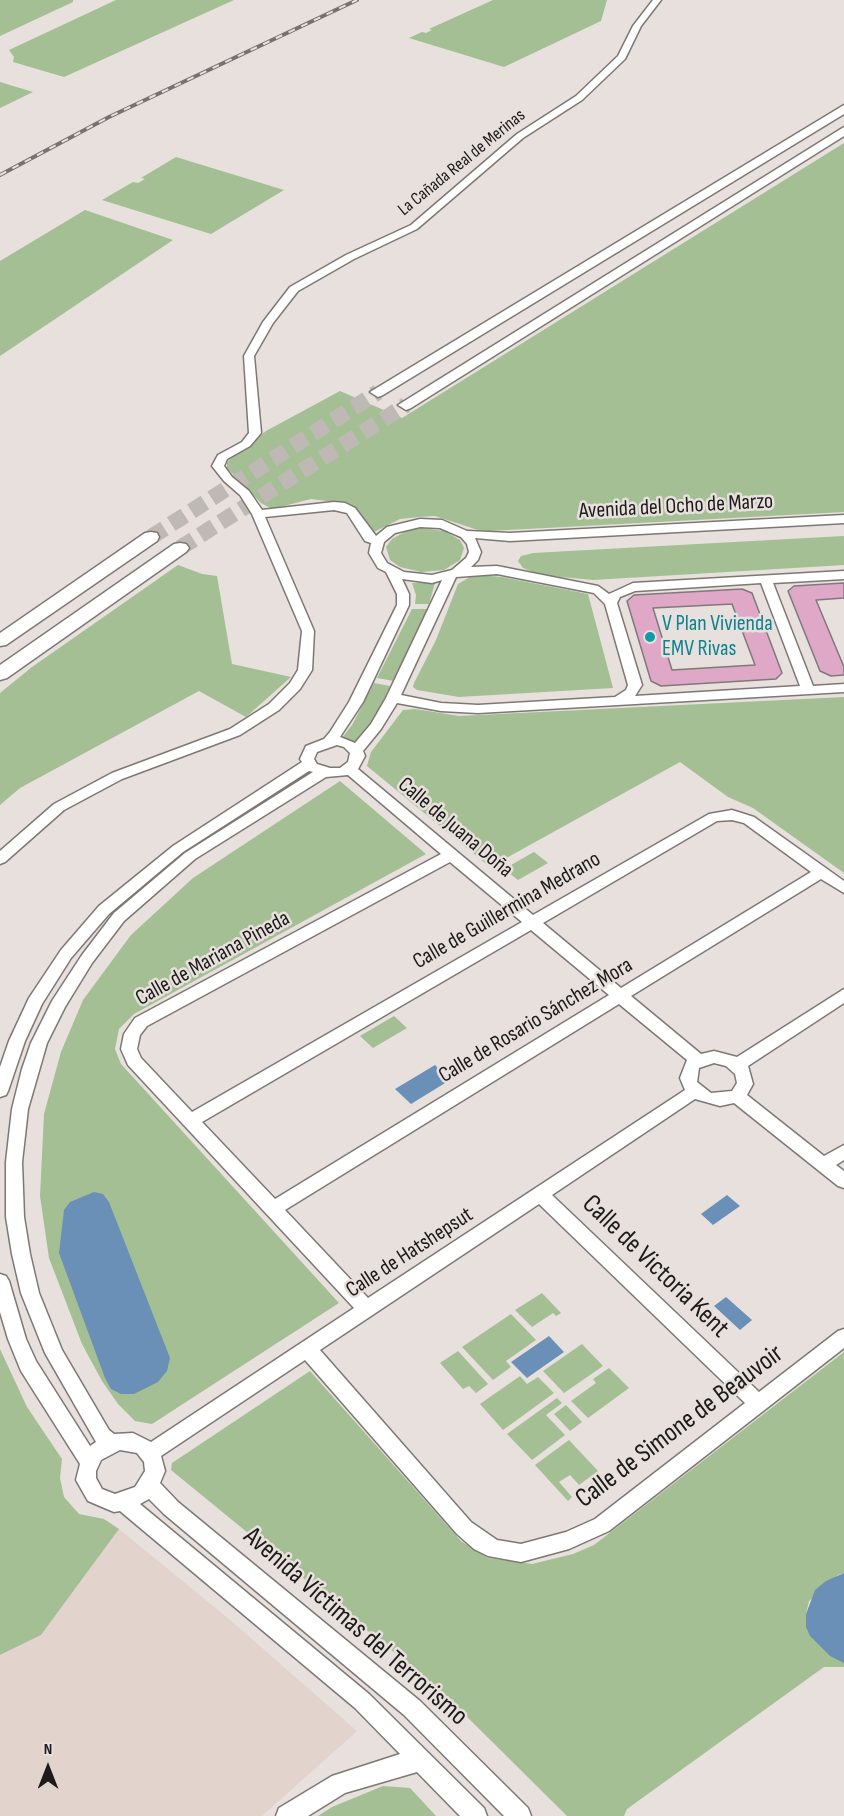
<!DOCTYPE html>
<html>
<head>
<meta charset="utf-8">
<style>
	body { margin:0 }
	#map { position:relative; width:844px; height:1816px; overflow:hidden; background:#e7e0dd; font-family:"Sofia Sans Condensed",sans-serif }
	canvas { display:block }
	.north { position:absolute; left:18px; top:1738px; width:60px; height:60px; -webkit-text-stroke:4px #e7e0dd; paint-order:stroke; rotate:0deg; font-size:16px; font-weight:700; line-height:24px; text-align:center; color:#1d1b1a }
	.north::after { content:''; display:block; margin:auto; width:21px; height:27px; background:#1d1b1a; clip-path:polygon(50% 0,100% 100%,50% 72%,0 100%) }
</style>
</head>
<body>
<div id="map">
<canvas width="844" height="1816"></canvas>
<div class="north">N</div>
</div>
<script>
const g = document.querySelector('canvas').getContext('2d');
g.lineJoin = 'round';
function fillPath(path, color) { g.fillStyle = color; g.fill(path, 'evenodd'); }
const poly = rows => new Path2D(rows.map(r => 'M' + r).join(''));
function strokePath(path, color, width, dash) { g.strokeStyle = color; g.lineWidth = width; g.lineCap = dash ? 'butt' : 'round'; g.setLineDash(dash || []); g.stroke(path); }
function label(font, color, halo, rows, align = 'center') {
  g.font = font + ' "Sofia Sans Condensed",sans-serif'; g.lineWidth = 5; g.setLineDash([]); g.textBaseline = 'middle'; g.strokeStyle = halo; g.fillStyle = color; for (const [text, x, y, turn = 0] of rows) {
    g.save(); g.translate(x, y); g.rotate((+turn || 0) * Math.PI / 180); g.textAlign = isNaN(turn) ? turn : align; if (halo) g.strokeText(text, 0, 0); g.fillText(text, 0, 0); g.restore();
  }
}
const built = poly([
	[119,1529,229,1619,357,1731,262,1816,0,1816,0,1655,41,1635]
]);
const green = poly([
	[0,0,73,0,73,2,0,36],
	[116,0,234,0,64,77,13,62,14,57,9,50],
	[493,0,607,0,601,21,504,67,409,38,422,32,426,33,432,30,429,29],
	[0,82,33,92,0,108],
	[844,143,844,512,490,531,478,530,435,516,419,517,400,519,372,533,363,518,352,506,342,503,311,499,272,509,261,503,227,468,227,462,235,454,246,448,266,431,340,391,402,418],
	[176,157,284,190,211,234,102,200,133,182,138,183,145,179,141,178],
	[85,210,173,240,0,356,0,261],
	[423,528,444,531,460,540,464,548,460,560,444,570,421,572,400,567,390,560,386,547,392,539,408,530],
	[844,536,844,565,593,580,540,575,523,568,518,561,521,556,533,553],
	[178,565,202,574,217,576,232,664,291,677,246,717,199,691,20,788,0,805,0,693,32,667],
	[480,575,502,577,588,594,613,688,459,697,417,690,413,687,414,683,436,640,458,584,470,577],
	[412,583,435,583,429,604,415,604,416,595],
	[412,609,427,609,394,681,377,678],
	[374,683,390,686,377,714,356,743,342,738,352,725],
	[844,697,844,873,753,808,728,797,680,762,490,867,367,766,371,752,403,710,415,709,459,716],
	[340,781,426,854,134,1014,119,1029,115,1049,121,1064,339,1303,152,1424,135,1421,118,1404,102,1381,82,1344,49,1258,40,1196,44,1114,61,1052,83,1000,131,935,193,878],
	[534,852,548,863,518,880,504,869],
	[394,1016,407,1028,373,1048,360,1036],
	[542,1293,561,1313,556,1316,553,1313,532,1327,515,1310],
	[511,1314,536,1340,506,1361,511,1367,493,1380,462,1347],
	[582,1344,603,1366,564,1393,543,1371],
	[0,1349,27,1407,62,1459,60,1478,64,1497,79,1514,104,1519,119,1529,41,1635,0,1655],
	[458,1351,488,1384,476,1393,469,1386,463,1389,440,1363],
	[844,1352,844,1573,838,1575,809,1601,806,1614,806,1627,844,1663,844,1667,824,1667,627,1809,624,1816,567,1816,440,1690,171,1470,172,1463,310,1371,461,1541,488,1558,532,1564,573,1554,594,1545],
	[609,1368,629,1388,588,1418,571,1401,596,1383,593,1379],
	[520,1376,527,1384,538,1377,554,1393,503,1430,480,1404],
	[557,1398,562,1403,546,1415,565,1435,532,1460,507,1434],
	[566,1405,582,1422,570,1431,554,1414],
	[569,1440,598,1471,579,1485,570,1475,559,1482,572,1497,568,1501,535,1465],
	[602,1475,613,1485,594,1500,583,1489],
	[383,1786,410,1788,436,1816,318,1816,332,1807]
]);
const water = poly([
	[435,1065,450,1080,411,1104,395,1089],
	[94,1192,103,1194,109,1202,170,1358,167,1371,158,1382,134,1394,121,1394,111,1389,105,1378,59,1253,64,1210,70,1202],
	[727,1195,740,1206,713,1225,701,1214],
	[726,1297,752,1320,740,1330,714,1306],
	[549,1336,564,1352,527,1378,511,1362],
	[844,1573,844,1663,830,1656,810,1636,806,1627,806,1614,815,1590,826,1581]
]);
const building = poly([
	[844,583,844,598,816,600,844,667,844,675,831,676,820,671,788,591,794,586,844,583],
	[742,589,752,593,782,673,776,679,661,686,651,681,627,601,634,595,742,589],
	[732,604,755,665,672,670,653,608,732,604]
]);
const highwayTunnel = poly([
	[151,537,378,392],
	[180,548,406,405]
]);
const minor = poly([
	[653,0,661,0,641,26,625,59,582,100,523,138,417,229,354,259,298,291,273,323,254,356,261,433,250,446,227,459,224,466,232,477,249,491,262,510,334,502,345,503,355,508,376,536,387,527,420,519,442,520,467,531,510,533,844,515,844,523,510,541,475,538,481,552,478,560,471,567,497,566,598,586,609,594,633,583,844,571,844,579,773,583,813,686,844,684,844,692,478,713,441,711,397,703,381,729,363,751,365,756,358,769,533,915,709,814,732,810,754,817,844,881,844,893,821,879,631,996,701,1054,714,1051,737,1057,844,989,844,1003,748,1066,753,1084,747,1095,824,1156,844,1145,844,1160,836,1165,844,1171,844,1188,838,1186,734,1103,720,1106,695,1099,552,1195,759,1392,838,1331,844,1329,844,1348,609,1531,569,1549,521,1562,488,1556,474,1549,457,1534,305,1360,161,1456,165,1471,160,1483,178,1502,420,1701,528,1808,531,1816,504,1816,404,1715,164,1514,149,1499,140,1504,369,1694,484,1808,487,1816,460,1816,417,1772,345,1793,308,1816,276,1816,279,1808,332,1776,400,1754,355,1708,120,1511,114,1512,88,1501,76,1480,80,1464,21,1371,8,1339,0,1312,0,1274,6,1276,9,1281,26,1339,36,1361,90,1446,96,1442,45,1353,21,1293,12,1254,6,1217,6,1162,12,1109,22,1069,31,1043,52,1001,82,955,114,913,185,853,313,772,309,771,183,852,109,914,71,958,42,1004,25,1041,8,1091,6,1095,0,1097,0,1067,9,1041,29,998,61,950,99,906,173,846,302,762,300,759,306,746,324,739,330,732,349,702,397,605,397,594,386,572,378,568,369,553,371,543,365,541,347,513,334,510,265,517,314,631,312,670,300,689,279,710,240,735,122,779,64,810,5,862,0,864,0,851,54,804,112,773,230,729,269,704,290,683,298,670,302,631,252,514,240,495,224,481,212,466,218,455,242,442,249,433,244,356,263,322,290,287,346,255,411,225,517,134,576,96,618,56,633,26,653,0],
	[420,527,440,528,461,537,467,544,469,552,466,558,452,570,432,575,404,572,387,563,381,553,384,542,395,533,420,527],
	[497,574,594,593,605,604,628,685,626,690,615,697,478,705,441,703,401,695,456,577,497,574],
	[402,579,432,583,442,580,386,698,371,724,355,743,340,737,363,702,409,605,409,594,402,579],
	[761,583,800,686,635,696,642,685,617,603,620,597,635,591,761,583],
	[337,745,344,747,350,753,348,762,340,768,330,768,317,764,314,759,317,752,337,745],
	[348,775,441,854,135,1018,124,1034,121,1049,128,1065,354,1308,151,1442,133,1433,114,1434,109,1430,62,1350,39,1293,30,1254,24,1217,22,1162,28,1109,47,1043,65,1007,92,963,124,921,195,859,326,777,348,775],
	[732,820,744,823,811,872,621,988,543,923,717,821,732,820],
	[450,862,522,922,192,1112,141,1058,137,1049,140,1035,147,1026,450,862],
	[531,930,609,995,275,1199,202,1122,531,930],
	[619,1004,687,1060,680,1078,685,1090,368,1298,285,1210,619,1004],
	[714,1063,726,1066,735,1074,737,1083,732,1091,711,1093,697,1082,699,1068,714,1063],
	[539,1204,745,1403,595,1519,566,1532,521,1544,497,1540,471,1522,320,1350,539,1204],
	[120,1450,137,1453,144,1462,145,1471,135,1487,115,1494,102,1489,96,1478,96,1471,101,1460,120,1450]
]);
const highway = poly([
	[844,105,844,114,383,395,378,397,370,392,844,105],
	[844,127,844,136,411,408,406,410,398,405,844,127],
	[151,532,157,533,159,537,157,541,6,645,0,646,0,633,145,533,151,532],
	[180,543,186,544,189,548,186,552,7,678,0,680,0,665,174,544,180,543]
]);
const rail = poly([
	[0,175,109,117,357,0]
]);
const markers = [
	[650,637,6,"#0f9aa8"]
];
const farStreetnames = [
	["La Cañada Real de Merinas",462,163,-39]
];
const streetNames = [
	["Avenida del Ocho de Marzo",676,507,-3],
	["Calle de Juana Doña",455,828,40],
	["Calle de Guillermina Medrano",507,911,-30],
	["Calle de Mariana Pineda",213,959,-29],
	["Calle de Rosario Sánchez Mora",536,1021,-31],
	["Calle de Hatshepsut",410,1253,-33]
];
const cultureNames = [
	["V Plan Vivienda",662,624],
	["EMV Rivas",662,649]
];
const nearStreetnames = [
	["Calle de Victoria Kent",655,1267,44],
	["Calle de Simone de Beauvoir",680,1427,-37],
	["Avenida Víctimas del Terrorismo",355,1627,41]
];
fillPath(built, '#e2d4cc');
fillPath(green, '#a3bf93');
fillPath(water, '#6b90b8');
fillPath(building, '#dea8c6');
strokePath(building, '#7f797c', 1.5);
strokePath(highwayTunnel, '#bfb9b6', 16, [16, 8]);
strokePath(minor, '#7e7875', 3);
strokePath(highway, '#7e7875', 3);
fillPath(minor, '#fff');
fillPath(highway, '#fff');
strokePath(rail, '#777271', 4);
strokePath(rail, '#e7e0dd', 2, [7]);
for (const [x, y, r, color] of markers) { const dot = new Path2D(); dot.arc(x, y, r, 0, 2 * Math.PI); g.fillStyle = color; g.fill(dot); strokePath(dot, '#e7e0dd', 2); }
label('18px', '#1d1b1a', '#e7e0dd', farStreetnames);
label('22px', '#1d1b1a', '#e7e0dd', streetNames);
label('22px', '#0d838f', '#e7e0dd', cultureNames, 'left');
label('27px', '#1d1b1a', '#e7e0dd', nearStreetnames);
</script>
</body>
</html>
